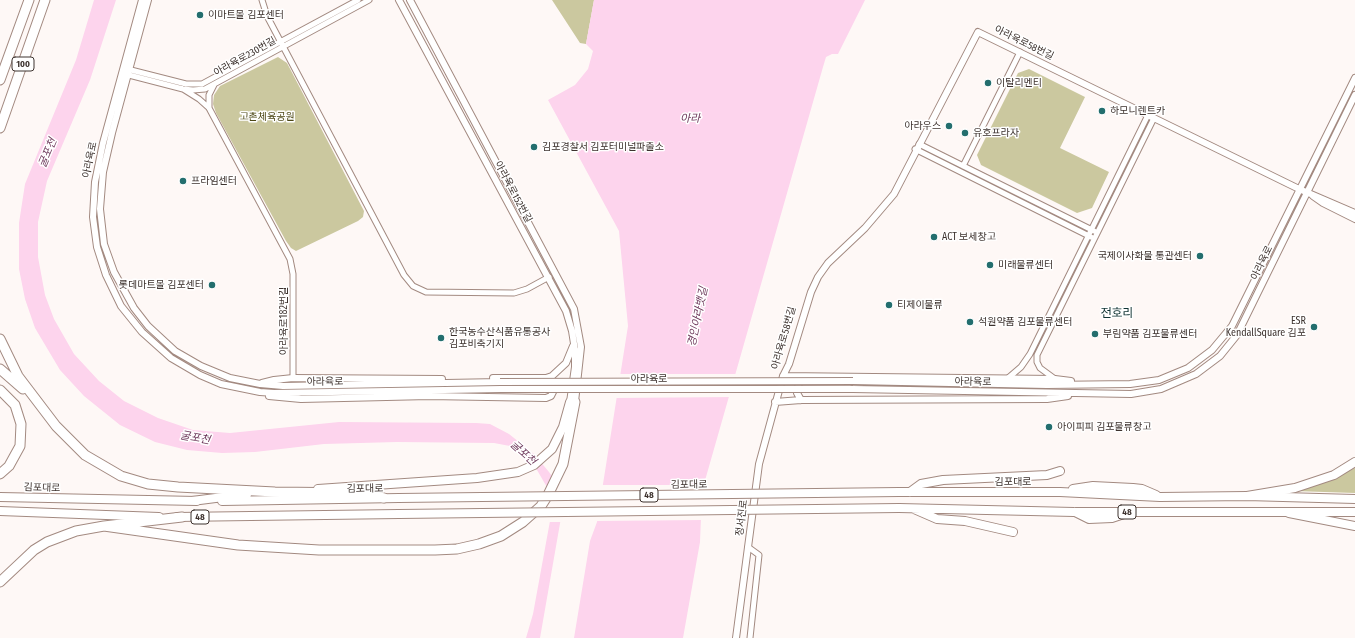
<!DOCTYPE html>
<html>
<head>
<meta charset="utf-8">
<style>
	body { margin:0 }
	canvas { display:block; background:#fef8f6 }
</style>
</head>
<body>
<canvas width="1355" height="638"></canvas>
<script>
const g = document.querySelector('canvas').getContext('2d');
g.lineJoin = 'round';
function fillPath(path, color) { g.fillStyle = color; g.fill(path, 'evenodd'); }
const poly = rows => new Path2D(rows.map(r => 'M' + r).join(''));
function strokePath(path, color, width, dash) { g.strokeStyle = color; g.lineWidth = width; g.lineCap = dash ? 'butt' : 'round'; g.setLineDash(dash || []); g.stroke(path); }
function label(font, color, halo, rows, align = 'center') {
  g.font = font + ' "Fira Sans Condensed","Noto Sans KR",sans-serif'; g.lineWidth = 3; g.setLineDash([]); g.textBaseline = 'middle'; g.strokeStyle = halo; g.fillStyle = color; for (const [text, x, y, turn = 0] of rows) {
    g.save(); g.translate(x, y); g.rotate((+turn || 0) * Math.PI / 180); g.textAlign = isNaN(turn) ? turn : align; if (halo) g.strokeText(text, 0, 0); g.fillText(text, 0, 0); g.restore();
  }
}
const green = poly([
	[552,0,594,0,586,44,580,43],
	[278,57,287,63,364,211,363,217,358,221,296,251,291,248,286,241,216,113,213,104,214,95,220,86],
	[1029,69,1085,97,1060,148,1109,172,1092,208,1077,213,981,165,977,155,1018,73],
	[1355,468,1355,493,1294,491,1326,482]
]);
const water = poly([
	[94,0,116,0,90,80,47,181,38,222,38,257,45,295,54,319,74,354,99,381,124,401,158,418,193,430,230,433,339,422,476,423,490,424,509,434,534,454,549,472,554,479,562,512,540,638,526,638,533,614,552,510,548,489,537,470,527,459,510,446,494,443,397,442,324,444,255,452,222,453,187,450,155,442,120,425,84,396,60,370,35,328,25,299,19,269,19,223,25,184,76,60],
	[594,0,865,0,838,54,832,54,826,57,823,67,702,491,700,542,683,638,574,638,590,541,597,522,628,326,619,231,548,100,575,85,588,69,593,51,586,44]
]);
const pier = poly([
	[618,374,737,374,730,397,614,398],
	[600,485,706,485,702,520,595,521],
	[544,486,559,486,561,488,564,506,563,522,548,522,549,499]
]);
const minor = poly([
	[262,0,267,16,404,275,413,286,426,292,514,293,527,289,549,277],
	[127,69,186,84,202,84,358,0],
	[125,74,183,89,193,90,205,89,369,0],
	[183,89,199,99,209,108,290,259,293,274,293,378],
	[209,108,209,95,214,85],
	[919,144,1094,231],
	[915,149,1091,237],
	[963,166,1020,52],
	[1007,379,1021,367,1030,354,1148,115],
	[1055,379,1040,368,1037,362,1037,355,1154,118],
	[748,547,759,555,750,638]
]);
const tertiary = poly([
	[142,0,103,143,95,182,93,217,97,247,106,275,121,306,142,332,171,358,200,375,221,384,260,392,274,393,501,389],
	[148,0,112,133,103,172,100,209,104,244,114,272,134,308,148,326,175,351,201,366,230,378,260,384,283,386,500,382],
	[399,0,566,311,572,331,575,350,575,367,570,402],
	[410,0,574,309,581,347,575,402],
	[1313,196,1323,203,1355,219],
	[783,376,789,364,811,292,818,277,828,263,865,228,894,194,978,32,1299,189,1355,213],
	[783,376,1055,379,1071,381],
	[800,377,797,393,801,400],
	[493,378,546,378,552,376,566,363,573,346],
	[853,381,1047,385,1130,384,1159,380,1188,368,1212,350,1232,326,1355,78],
	[262,383,274,380,293,378,442,379],
	[853,389,1131,394,1161,389,1196,374,1220,356,1237,335,1355,95],
	[269,396,301,399,429,396,546,398,551,396,554,390,553,383,549,379],
	[775,402,801,400,1047,399,1068,396],
	[736,638,759,464,783,376]
]);
const primary = poly([
	[318,489,477,478,518,472,534,465,552,449,563,427,570,402],
	[1073,489,1093,486,1133,488,1142,489,1156,495],
	[899,492,1060,492,1160,497,1247,496,1355,499],
	[910,492,921,484,943,480,1047,475,1060,471],
	[0,497,197,501],
	[192,501,247,494],
	[222,501,399,498],
	[899,508,1074,512,1355,512],
	[914,509,937,519,965,521,1013,532],
	[0,511,159,517],
	[1075,512,1089,519,1112,518,1127,513],
	[177,517,399,514]
]);
const trunk = poly([
	[1247,496,1295,488,1334,475,1355,462],
	[1289,513,1355,526]
]);
const motorway = poly([
	[0,80,29,0],
	[0,128,45,0],
	[0,339,18,376,56,426,85,455,121,476,148,484,178,487,275,492,363,493,384,498],
	[0,369,23,389],
	[0,390,15,405,21,424,20,446,9,466,0,474],
	[104,526,238,545,319,550,435,550,457,549,479,544,501,536,523,522,541,506,548,495,563,464,575,402],
	[0,582,34,550,47,542,76,531,104,526,182,517]
]);
const tertiaryBridge = poly([
	[500,382,853,381],
	[501,389,853,389]
]);
const primaryBridge = poly([
	[399,498,899,492],
	[399,514,899,508]
]);
const markers = [
	[200,15,4,"#236e6e"],
	[988,83,4,"#236e6e"],
	[1102,111,4,"#236e6e"],
	[949,126,4,"#236e6e"],
	[965,133,4,"#236e6e"],
	[534,147,4,"#236e6e"],
	[183,181,4,"#236e6e"],
	[934,237,4,"#236e6e"],
	[1200,256,4,"#236e6e"],
	[990,265,4,"#236e6e"],
	[212,285,4,"#236e6e"],
	[889,305,4,"#236e6e"],
	[970,322,4,"#236e6e"],
	[1314,327,4,"#236e6e"],
	[1095,334,4,"#236e6e"],
	[441,338,4,"#236e6e"],
	[1049,427,4,"#236e6e"]
];
const shields = [
	[23,64,22],
	[649,495,18],
	[1127,512,18],
	[200,517,18]
];
const shieldNames = [
	["100",23,64],
	["48",649,495],
	["48",1127,512],
	["48",200,517]
];
const poiNames = [
	["이마트몰 김포센터",208,15],
	["이탈리멘티",996,83],
	["하모니렌트카",1110,111],
	["아라우스",941,126,"right"],
	["유호프라자",973,133],
	["김포경찰서 김포터미널파출소",542,147],
	["프라임센터",191,181],
	["ACT 보세창고",942,237],
	["국제이사화물 통관센터",1192,256,"right"],
	["미래물류센터",998,265],
	["롯데마트몰 김포센터",204,285,"right"],
	["티제이물류",897,305],
	["ESR",1306,321,"right"],
	["KendallSquare 김포",1306,333,"right"],
	["석원약품 김포물류센터",978,322],
	["한국농수산식품유통공사",449,332],
	["김포비축기지",449,344],
	["부림약품 김포물류센터",1103,334],
	["아이피피 김포물류창고",1057,427]
];
const streetNames = [
	["아라육로58번길",1024,43,26],
	["아라육로230번길",245,57,-29],
	["아라육로",90,160,-78],
	["아라육로152번길",513,192,62],
	["아라육로",1262,263,-64],
	["아라육로182번길",284,321,-90],
	["아라육로58번길",784,338,-74],
	["아라육로",649,379],
	["아라육로",325,382,-1],
	["아라육로",973,382,1],
	["김포대로",1013,482],
	["김포대로",689,485,-1],
	["김포대로",42,488,2],
	["김포대로",365,489,-1],
	["정서진로",742,518,-83]
];
const parkNames = [
	["고촌체육공원",267,117]
];
const waterNames = [
	["아라",690,119],
	["굴포천",48,153,-67],
	["경인아라뱃길",698,317,-78],
	["굴포천",195,438,10],
	["굴포천",523,453,42]
];
const quarterNames = [
	["전호리",1117,314]
];
fillPath(green, '#cbc89f');
fillPath(water, '#fdd4ed');
fillPath(pier, '#fef8f6');
strokePath(minor, '#a38a81', 7);
strokePath(tertiary, '#a38a81', 8);
strokePath(primary, '#a38a81', 10);
strokePath(trunk, '#a38a81', 10);
strokePath(motorway, '#a38a81', 11);
strokePath(minor, '#fff', 5);
strokePath(tertiary, '#fff', 6);
strokePath(primary, '#fff', 8);
strokePath(trunk, '#fff', 8);
strokePath(motorway, '#fff', 9);
strokePath(tertiaryBridge, '#a38a81', 8, []);
strokePath(primaryBridge, '#a38a81', 10, []);
strokePath(tertiaryBridge, '#fff', 6);
strokePath(primaryBridge, '#fff', 8);
for (const [x, y, r, color] of markers) { const dot = new Path2D(); dot.arc(x, y, r, 0, 2 * Math.PI); g.fillStyle = color; g.fill(dot); strokePath(dot, '#fff', 1.5); }
for (const [x, y, w] of shields) { const box = new Path2D(); box.roundRect(x - w / 2, y - 7, w, 14, 3); g.fillStyle = '#fff'; g.fill(box); strokePath(box, '#3d322e', 1); }
label('bold 9px', '#3d322e', null, shieldNames);
label('10px', '#3d322e', '#fff', poiNames, 'left');
label('10px', '#3d322e', '#fff', streetNames);
label('10px', '#4d4816', '#fff', parkNames);
label('italic 11px', '#703c5e', '#fff', waterNames);
label('12px', '#0f3232', '#fff', quarterNames);
</script>
</body>
</html>
